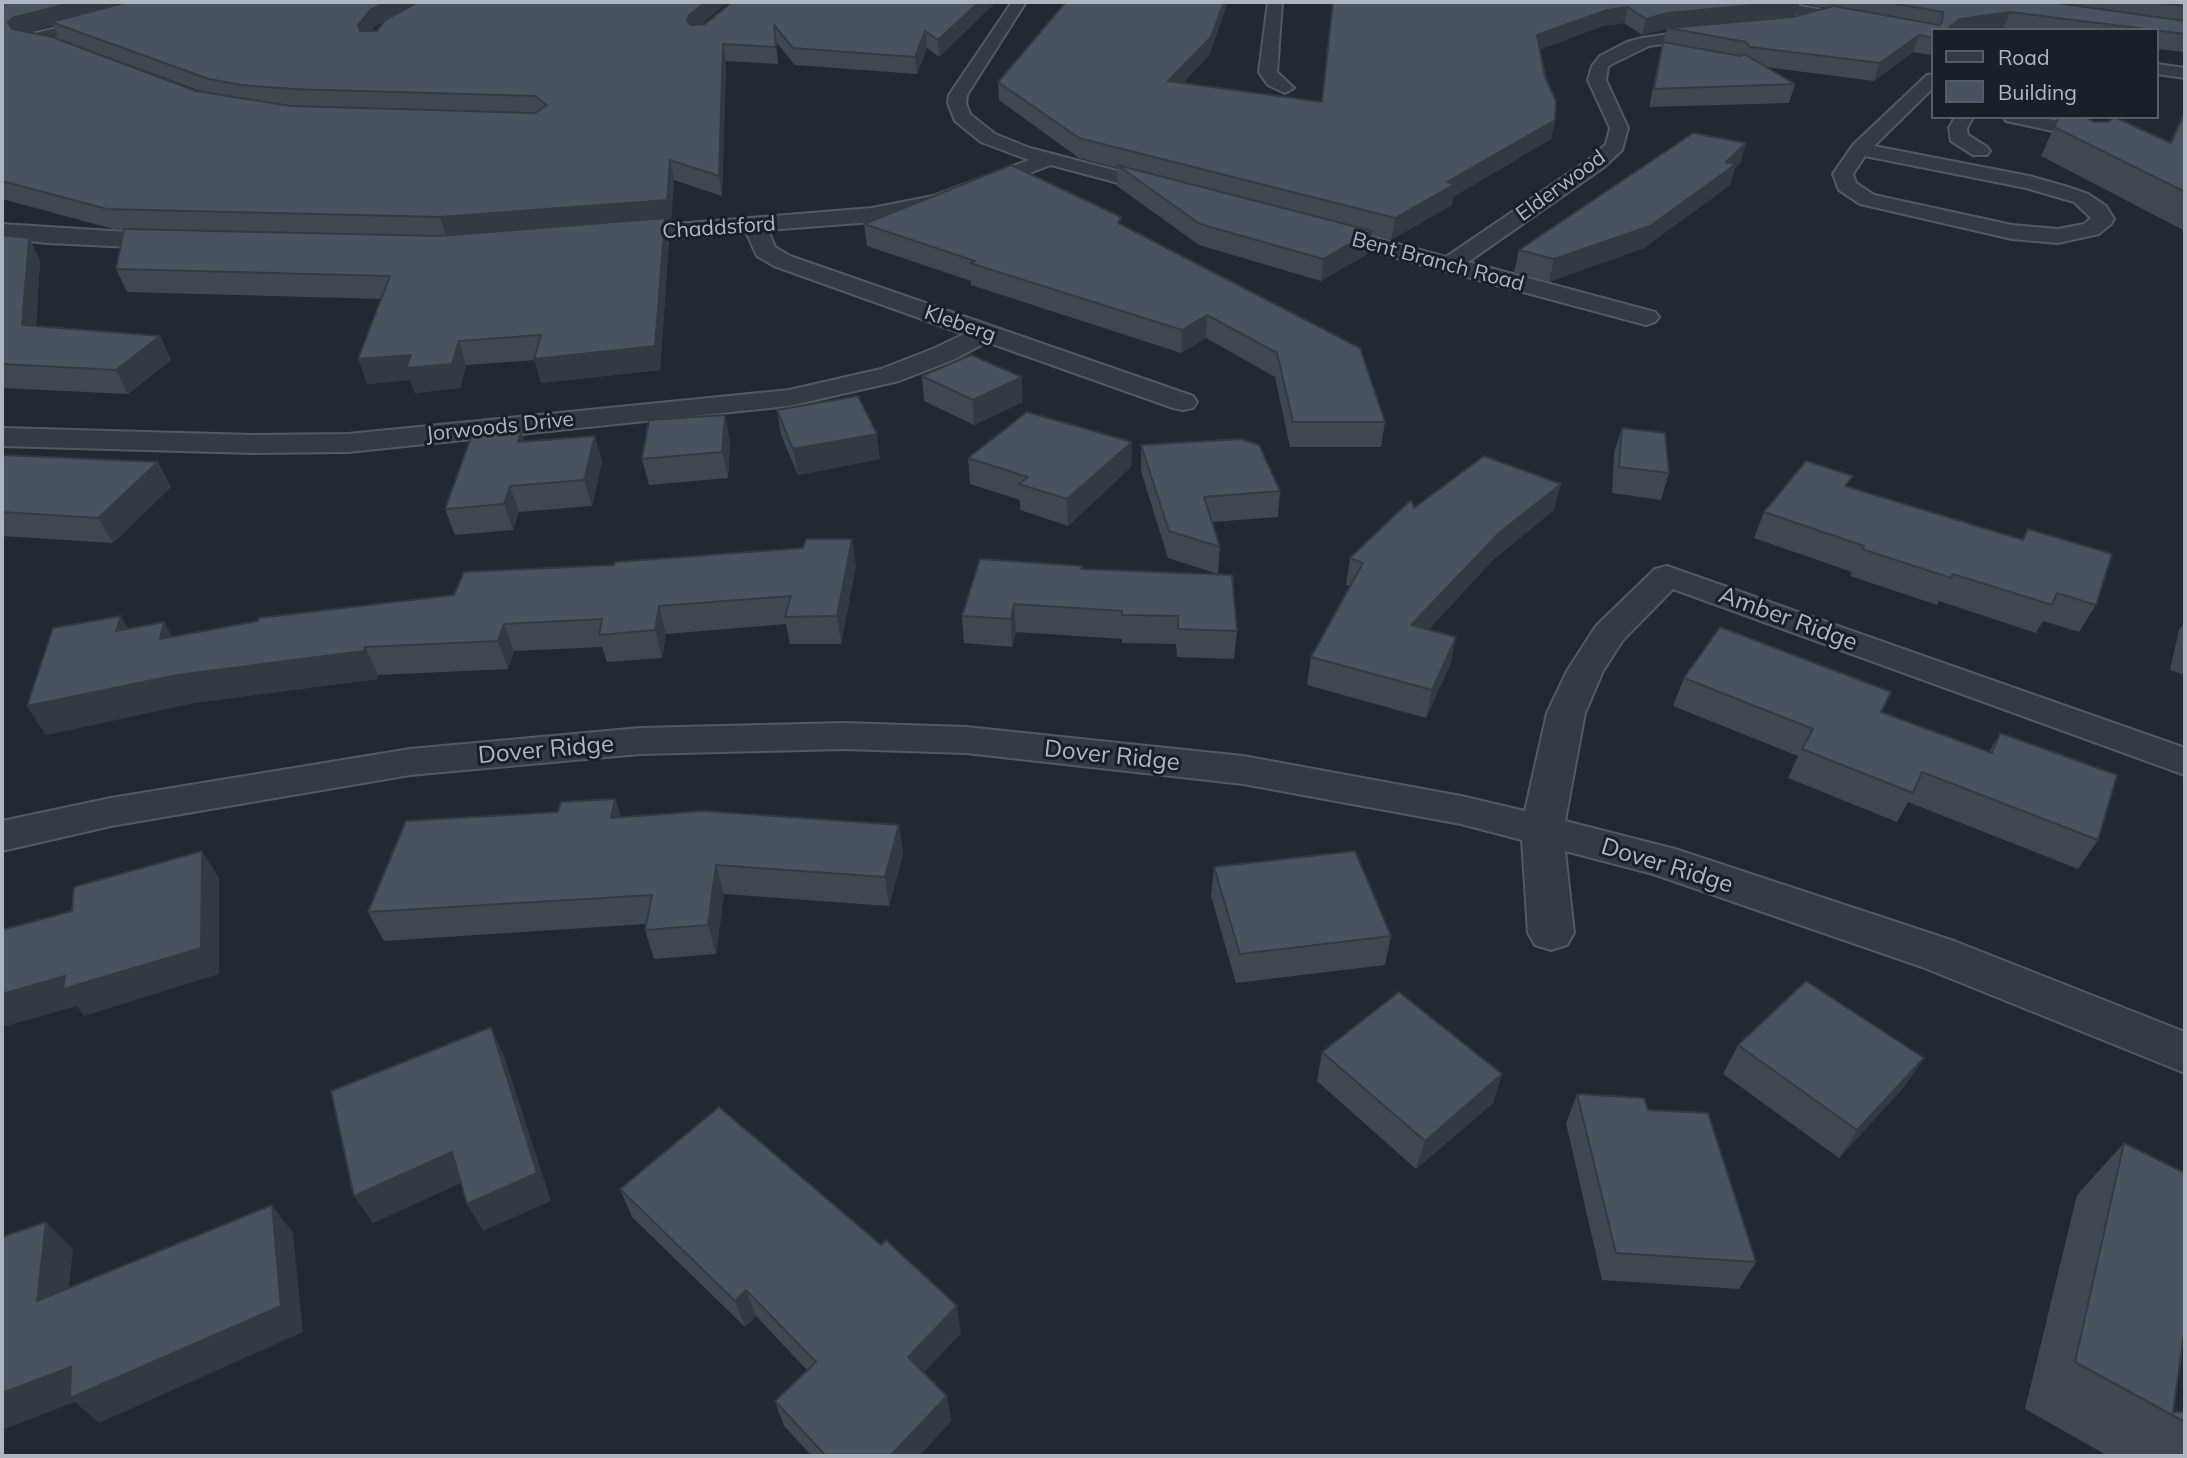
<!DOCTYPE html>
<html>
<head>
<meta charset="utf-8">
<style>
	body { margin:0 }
	#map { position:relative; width:2187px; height:1458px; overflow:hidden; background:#212935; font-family:Mulish,sans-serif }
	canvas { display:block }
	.frame { position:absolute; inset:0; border:4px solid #aeb6c2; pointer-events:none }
	.legend { position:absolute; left:1931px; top:28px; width:228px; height:91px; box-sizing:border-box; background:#1a202a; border:2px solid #555c67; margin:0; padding:9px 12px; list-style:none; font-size:21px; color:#aeb6c2 }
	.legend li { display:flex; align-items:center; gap:14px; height:35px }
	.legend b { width:35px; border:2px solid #555c67 }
</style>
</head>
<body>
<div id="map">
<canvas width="2187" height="1458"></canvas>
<div class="frame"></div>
<ul class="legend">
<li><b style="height:9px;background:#343b45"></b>Road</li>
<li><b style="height:19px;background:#495360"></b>Building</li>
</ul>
</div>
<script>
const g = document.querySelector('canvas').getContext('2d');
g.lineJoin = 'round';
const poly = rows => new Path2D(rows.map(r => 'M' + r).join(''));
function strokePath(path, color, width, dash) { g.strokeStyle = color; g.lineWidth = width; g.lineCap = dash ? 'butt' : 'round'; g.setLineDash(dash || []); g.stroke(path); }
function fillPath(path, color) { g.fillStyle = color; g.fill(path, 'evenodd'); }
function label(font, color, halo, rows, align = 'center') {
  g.font = font + ' Mulish,sans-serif'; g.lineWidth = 6; g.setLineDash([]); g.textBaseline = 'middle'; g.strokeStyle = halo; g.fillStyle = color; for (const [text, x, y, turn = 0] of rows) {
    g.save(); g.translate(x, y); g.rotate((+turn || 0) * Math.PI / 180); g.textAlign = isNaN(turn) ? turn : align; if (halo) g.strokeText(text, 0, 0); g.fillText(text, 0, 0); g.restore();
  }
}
const minor = poly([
	[151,2,172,2,170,5,117,22,2,51,2,41,107,16,151,2],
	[1012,2,1026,2,967,95,966,103,970,114,995,134,1030,148,1174,186,1177,190,1174,194,1167,196,1051,165,939,207,872,222,768,230,775,247,790,256,1193,396,1197,402,1193,408,1183,410,1173,408,987,342,953,360,899,381,789,406,348,452,252,453,2,446,2,428,252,435,348,434,789,390,881,369,935,348,964,334,774,266,757,256,746,232,615,243,607,241,604,236,607,231,615,229,872,208,933,196,1029,160,981,142,955,121,948,103,949,95,1012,2],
	[1268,2,1282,2,1277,72,1294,88,1285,93,1268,85,1259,72,1268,2],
	[1748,2,1778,2,1935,30,1933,39,1755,6,1748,2],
	[1717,27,1723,29,1725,32,1723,35,1649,46,1612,64,1608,67,1606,80,1628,128,1622,150,1604,167,1468,262,1655,312,1659,317,1655,322,1646,325,1441,270,1312,235,1309,230,1312,225,1320,223,1446,257,1590,159,1606,144,1610,128,1588,80,1592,66,1600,56,1627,42,1642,38,1717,27],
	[2157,64,2185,68,2185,78,2157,74,2157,64],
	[1933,74,1933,88,1874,146,2029,176,2068,187,2088,194,2106,206,2114,219,2111,224,2099,234,2058,243,2012,239,1860,204,1839,190,1833,174,1853,145,1927,75,1933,74],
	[1865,156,2026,188,2074,202,2091,218,2084,224,2058,229,2012,225,1874,195,1856,183,1853,174,1865,156],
	[1955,117,1973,117,1967,128,1968,135,1987,147,1990,151,1987,155,1973,155,1951,141,1949,128,1955,117],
	[2004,117,2040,117,2066,123,2099,144,2096,148,2082,148,2053,131,2006,121,2004,117],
	[2,224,174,235,182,237,185,242,182,247,174,249,47,243,2,238,2,224],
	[1667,566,2185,748,2185,775,1673,589,1623,640,1603,671,1585,713,1565,821,1675,849,1954,941,2185,1032,2185,1073,1922,967,1653,874,1565,851,1574,933,1567,945,1551,950,1535,945,1528,933,1522,840,1461,824,1243,784,966,753,844,749,640,754,410,775,111,826,2,851,2,821,111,798,410,749,640,728,844,723,966,727,1243,756,1461,796,1525,811,1547,713,1567,671,1596,626,1655,569,1667,566]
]);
const wall = poly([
	[2,2,728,2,700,25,996,2,939,57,927,48,917,74,795,65,776,42,778,64,726,61,722,196,674,180,671,221,666,221,669,240,660,370,541,383,535,360,466,365,460,388,415,393,410,380,367,384,382,299,127,292,116,269,124,230,117,230,2,199],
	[383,21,377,31,371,31,375,26],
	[53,25,59,39,206,93,196,91,28,32],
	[1333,2,2185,2,2185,52,2157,49,2157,30,2013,30,2003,29,1933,30,1933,52,1930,55,1913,52,1874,81,1765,67,1795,84,1789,103,1649,107,1659,59,1667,29,1642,35,1624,23,1603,26,1540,49,1555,120,1551,139,1453,197,1452,205,1391,240,1371,235,1369,253,1321,281,1199,245,1117,186,1117,168,1079,158,999,100,998,82,1210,54,1183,83,1322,102],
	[1799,3,1827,8,1795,16],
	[2185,110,2185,231,2041,156,2054,127,2094,122,2170,142],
	[1746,143,1740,163,1735,168,1730,185,1644,248,1549,282,1514,272,1519,250],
	[864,224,1121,225,1385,422,1381,447,1290,447,1275,377,1206,338,1181,353,971,285,971,281,867,246],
	[2,235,29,238,40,260,36,326,160,336,171,360,128,394,2,388],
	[922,376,1023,402,974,425,924,401],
	[777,410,880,459,798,475,781,435],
	[1622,428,1669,473,1661,500,1612,493,1614,453],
	[521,432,524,441,602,461,592,506,519,512,513,530,455,535,445,509],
	[730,440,728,478,649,485,642,459],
	[1132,442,1131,467,1068,526,1020,510,1020,500,970,484,968,458],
	[1141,445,1280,491,1278,517,1212,522,1220,547,1218,574,1168,558,1141,471],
	[2,455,171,487,113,543,2,536],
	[1848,487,2022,540,2028,529,2096,605,2079,632,2043,621,2036,633,1939,601,1937,605,1850,576,1852,572,1754,538,1764,512],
	[1414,508,1554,510,1494,559,1428,630,1456,637,1450,665,1426,718,1307,685,1311,657,1350,586,1346,585,1350,558],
	[856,565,841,644,790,644,786,624,666,634,662,658,607,662,602,647,514,651,508,669,378,675,377,679,193,703,46,735,27,706,128,629,164,622,172,637],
	[1082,569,1237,631,1234,659,1177,657,1176,644,1122,643,1122,639,1016,632,1012,647,964,643,962,616],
	[2185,621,2185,675,2170,670,2179,630],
	[1684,678,1881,712,1989,752,2000,733,2098,840,2078,869,1908,802,1897,822,1788,778,1798,756,1673,706],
	[615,799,621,817,899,825,903,854,889,906,724,894,716,954,654,959,645,930,646,924,384,941,368,912,558,812],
	[1214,867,1391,936,1385,965,1236,983,1211,896],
	[1738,1045,1924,1058,1904,1087,1839,1158,1723,1074],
	[1322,1052,1502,1074,1493,1103,1416,1169,1317,1081],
	[1577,1094,1648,1110,1756,1262,1739,1289,1602,1280,1566,1123],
	[2124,1143,2173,1412,2185,1412,2185,1456,2108,1456,2025,1409,2077,1195],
	[620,1189,961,1333,924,1372,947,1396,951,1421,919,1456,812,1456,784,1426,775,1401,807,1370,756,1316,745,1327,632,1217]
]);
const shadedWall = poly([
	[74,2,140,2,51,22,53,25,19,34,16,39,8,22,12,18],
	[387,2,424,2,375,26,364,42,358,25,370,10],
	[706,2,728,2,692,31,687,21,689,15],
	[979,2,996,2,939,57,938,40],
	[1224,2,1228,2,1210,54,1168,99,1168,81],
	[1784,2,1800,2,1795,16,1668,28,1667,29,1642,35,1646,19,1668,13],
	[1628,7,1624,23,1603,26,1534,52,1537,35,1607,10],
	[2010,12,2003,29,1995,30,1946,30,1960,19],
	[925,31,927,48,917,74,915,57],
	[1919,35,1913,52,1874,81,1880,63],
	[723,44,726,61,722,196,719,176],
	[1555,120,1551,139,1453,197,1452,205,1391,240,1395,218,1447,182],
	[1746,143,1740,163,1735,168,1730,185,1644,248,1549,282,1554,259,1726,162],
	[670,160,674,180,671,221,666,221,669,240,660,370,541,383,534,359,655,346,447,238,440,217],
	[1372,231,1369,253,1321,281,1323,259],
	[29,238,40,260,35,348,22,325],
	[1207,315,1206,338,1181,353,1182,330],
	[160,336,171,360,128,394,116,370],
	[459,341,466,365,460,388,415,393,410,380,367,384,358,359],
	[1022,377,1023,402,974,425,973,400],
	[725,415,730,440,728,478,722,452],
	[521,432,529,457,518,442],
	[877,434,880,459,798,475,793,449],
	[595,436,602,461,592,506,584,480],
	[1132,442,1131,467,1068,526,1067,499],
	[158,462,171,487,113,543,98,518],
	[1561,484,1554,510,1494,559,1406,653,1411,625,1500,532],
	[510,486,519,512,513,530,504,504],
	[852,539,856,565,841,644,837,616],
	[1014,604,1016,632,1012,647,1011,619],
	[659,606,666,634,662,658,655,630],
	[121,616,137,643,116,631],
	[164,622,179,650,160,639],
	[504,624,514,651,508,669,498,641],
	[1456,637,1450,665,1426,718,1432,690],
	[365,647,378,675,377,679,193,703,46,735,27,706,177,675],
	[615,799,625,827,611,818],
	[899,825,903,854,889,906,885,877],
	[202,851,219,878,219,974,84,1016,77,1006,2,1027,2,994,65,976],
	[716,865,724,894,716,954,708,925],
	[491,1027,504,1056,551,1201,483,1231,467,1204],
	[1924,1058,1904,1087,1839,1158,1857,1130],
	[1502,1074,1493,1103,1416,1169,1425,1141],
	[452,1152,468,1180,373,1223,354,1196],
	[272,1205,293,1233,303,1332,99,1423,75,1402,2,1430,2,1393],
	[46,1222,73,1249,65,1327,37,1301],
	[746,1290,756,1316,745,1327,735,1301],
	[957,1306,961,1333,914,1383,908,1357],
	[947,1396,951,1421,919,1456,890,1456]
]);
const building = poly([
	[2,2,74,2,12,18,8,22,12,29,52,37,196,91,291,106,535,113,547,105,535,96,292,89,241,85,209,79,51,22,128,2,387,2,370,10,358,25,360,31,377,31,385,20,418,2,706,2,689,15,687,21,691,25,705,24,732,2,979,2,938,40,925,31,915,57,793,48,774,25,776,47,723,44,719,176,670,160,667,200,440,217,107,209,2,181,2,2],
	[1066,2,1224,2,1211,37,1168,81,1322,102,1333,2,1784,2,1668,13,1646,19,1628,7,1607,10,1537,35,1545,77,1556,101,1555,120,1447,182,1455,184,1395,218,1079,138,998,82,1066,2],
	[1885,2,2050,2,2185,21,2185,34,2010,12,1960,19,1946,30,1933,30,1933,38,1919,35,1880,63,1750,47,1746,42,1668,28,1792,17,1834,6,1939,25,1942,23,1943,12,1885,2],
	[2153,2,2185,2,2185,6,2153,2],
	[1663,42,1740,56,1744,54,1795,84,1654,89,1663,42],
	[2185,112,2185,192,2054,127,2059,117,2085,117,2094,122,2109,122,2114,117,2171,143,2185,112],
	[1693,133,1746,143,1726,162,1736,164,1650,226,1554,259,1519,250,1693,133],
	[1011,165,1121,217,1118,223,1360,348,1385,422,1293,422,1277,353,1207,315,1182,330,970,263,975,261,864,224,1011,165],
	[1117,165,1372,231,1323,259,1200,224,1117,165],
	[665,218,655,346,534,359,541,335,459,341,452,364,406,368,411,355,358,359,390,276,116,269,124,229,440,236,665,218],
	[2,235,29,238,22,325,160,336,116,370,2,364,2,235],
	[971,355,1022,377,973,400,922,376,971,355],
	[858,396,877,434,793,449,777,410,858,396],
	[1027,412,1132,442,1067,499,1019,484,1028,477,968,458,1027,412],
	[725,415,722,452,642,459,649,420,725,415],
	[1622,428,1665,433,1669,473,1619,467,1622,428],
	[521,432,518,442,595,436,584,480,510,486,504,504,445,509,472,435,521,432],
	[1241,439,1259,445,1280,491,1204,497,1220,547,1169,531,1141,445,1241,439],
	[2,455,158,462,98,518,2,512,2,455],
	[1484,456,1561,484,1500,532,1411,625,1456,637,1432,690,1311,657,1363,563,1350,558,1411,500,1414,508,1484,456],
	[1806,461,1853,476,1845,486,2023,540,2028,529,2112,554,2096,605,2057,593,2052,605,1953,574,1951,578,1862,549,1864,546,1764,512,1806,461],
	[806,539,852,539,837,616,785,617,791,596,659,606,655,630,599,635,602,619,504,624,498,641,365,647,364,651,177,675,27,706,53,628,121,616,116,631,164,622,160,639,258,621,259,618,454,595,464,572,614,565,615,562,803,548,806,539],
	[980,559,1082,566,1081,569,1232,575,1237,631,1178,629,1178,616,1122,615,1122,611,1014,604,1011,619,962,616,980,559],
	[1720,627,1891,692,1881,712,1992,753,2000,733,2117,775,2098,840,1922,772,1913,793,1802,749,1813,729,1684,678,1720,627],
	[615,799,611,818,704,811,899,825,885,877,716,865,708,925,645,930,652,895,368,912,406,821,558,812,561,802,615,799],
	[202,851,201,948,63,989,65,976,2,994,2,930,72,911,74,887,202,851],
	[1355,851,1391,936,1240,954,1214,867,1355,851],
	[1806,981,1924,1058,1857,1130,1738,1045,1806,981],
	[1399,992,1502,1074,1425,1141,1322,1052,1399,992],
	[491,1027,537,1173,467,1204,452,1152,354,1196,331,1091,491,1027],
	[1577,1094,1644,1098,1648,1110,1708,1113,1756,1262,1616,1253,1577,1094],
	[719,1107,881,1245,886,1240,957,1306,908,1357,947,1396,890,1456,826,1456,775,1401,816,1362,746,1290,735,1301,620,1189,719,1107],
	[2124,1143,2185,1173,2185,1327,2173,1412,2185,1412,2185,1422,2075,1362,2124,1143],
	[272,1205,281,1306,70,1398,71,1367,2,1393,2,1237,46,1222,37,1301,272,1205]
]);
const farStreetnames = [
	["Elderwood",1561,186,-36],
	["Chaddsford",719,228,-4],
	["Bent Branch Road",1438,262,15],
	["Kleberg",960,324,19],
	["Jorwoods Drive",500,427,-6]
];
const streetNames = [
	["Amber Ridge",1788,619,20],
	["Dover Ridge",546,750,-5],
	["Dover Ridge",1112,756,6],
	["Dover Ridge",1667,866,17]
];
strokePath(minor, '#515963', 4);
fillPath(minor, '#343b45');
fillPath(wall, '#3f4753');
fillPath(shadedWall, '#333a43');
fillPath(building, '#495360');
strokePath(building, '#333a43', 2);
label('21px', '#aeb6c2', '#1a202a', farStreetnames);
label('24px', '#aeb6c2', '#1a202a', streetNames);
</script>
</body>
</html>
